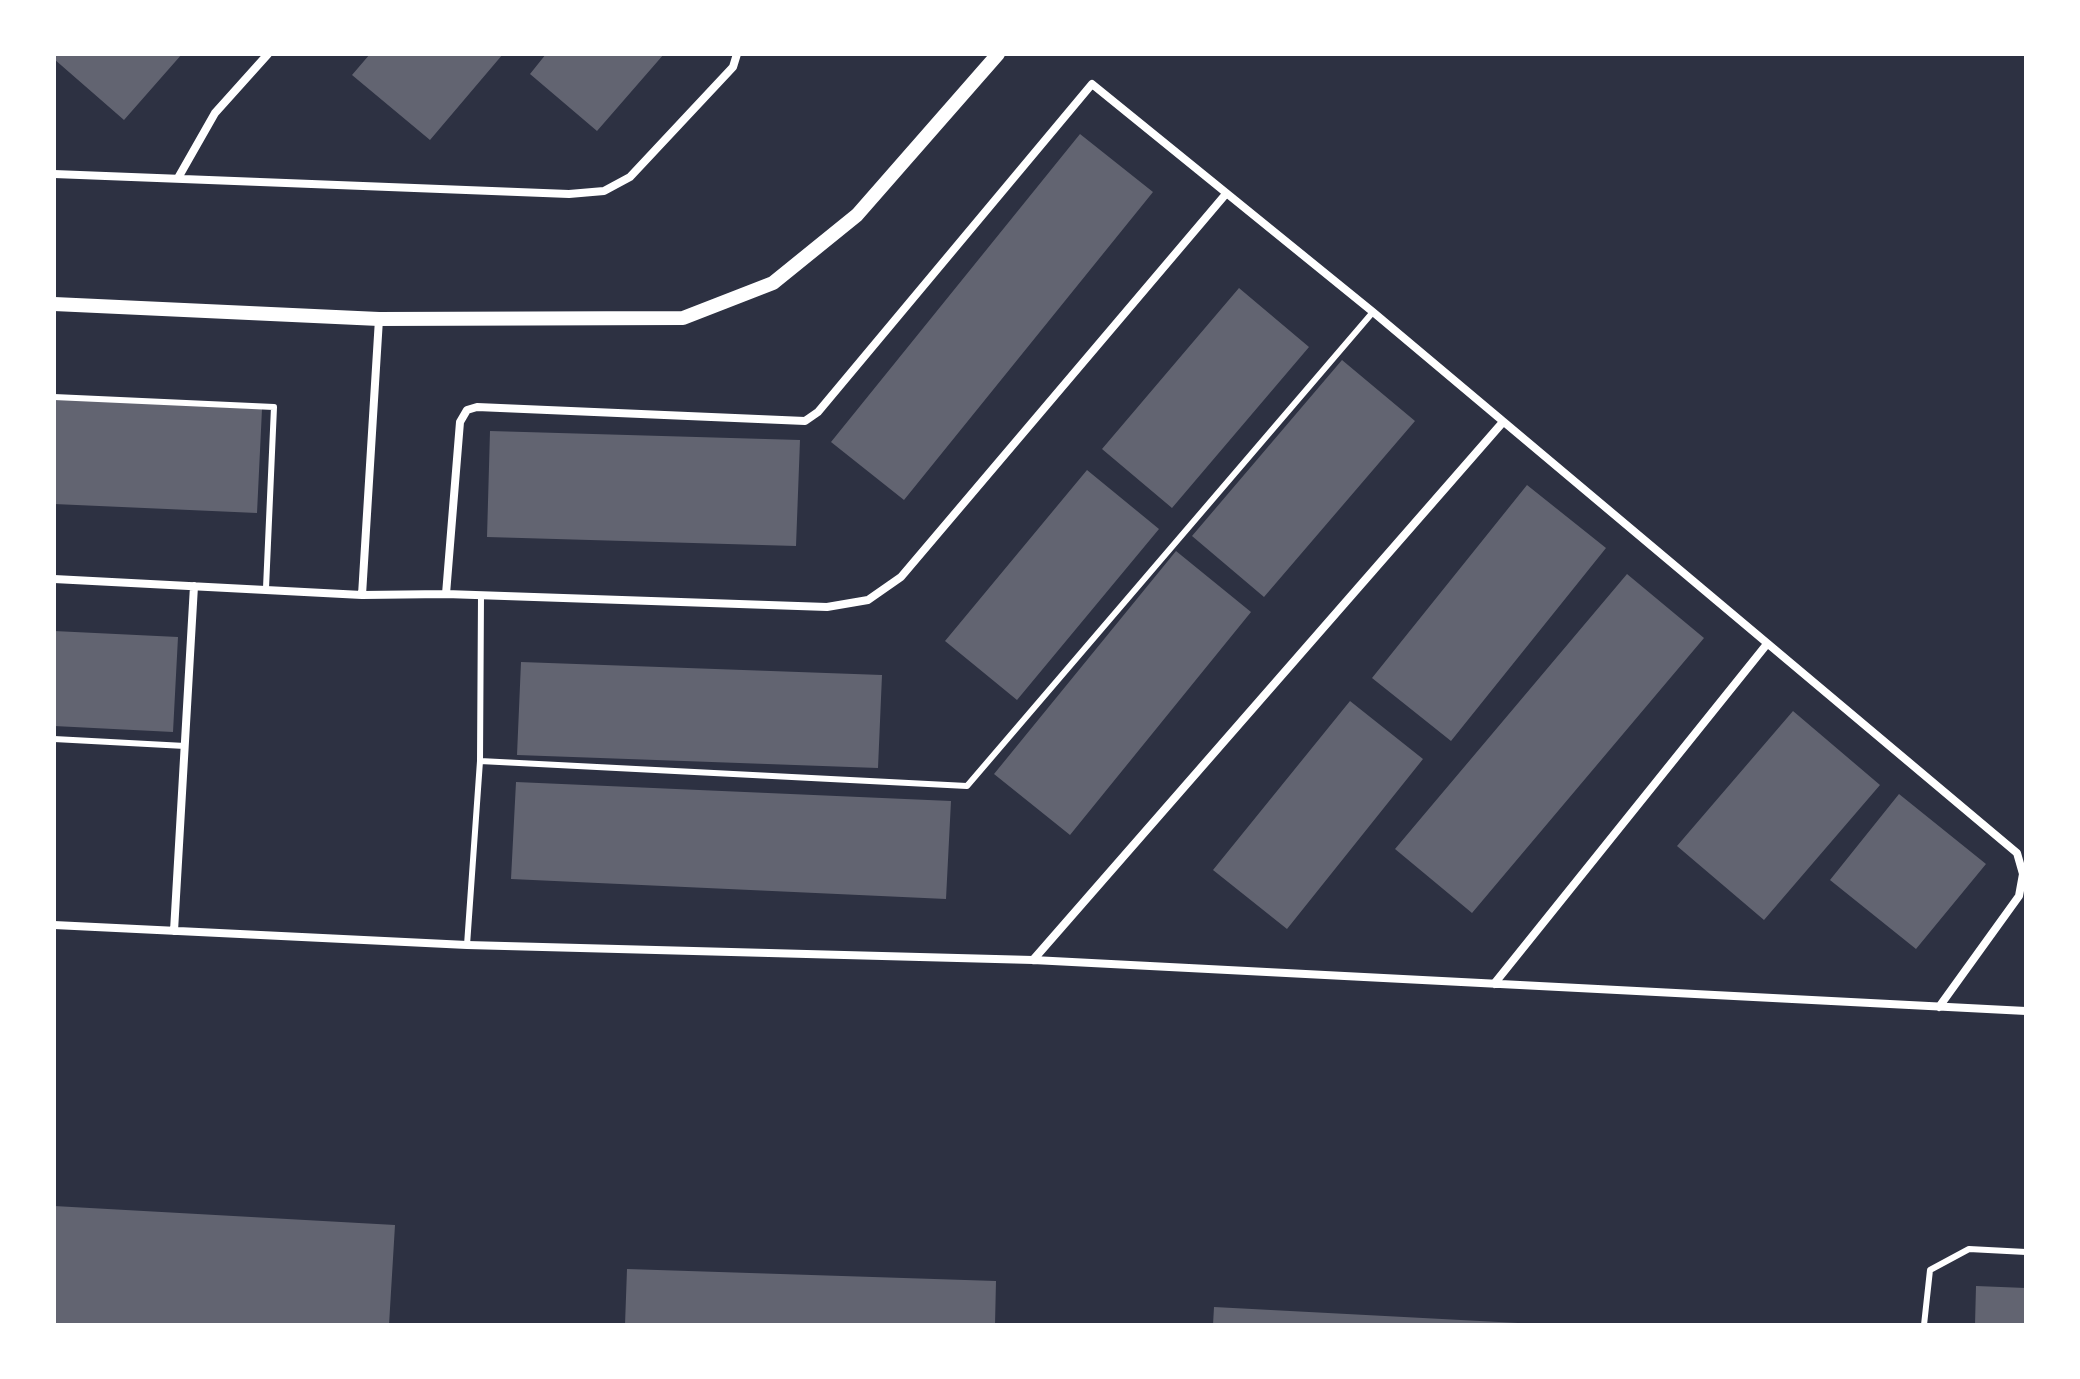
<!DOCTYPE html>
<html>
<head>
<meta charset="utf-8">
<style>
	body { margin:0 }
	#map { position:relative; width:2080px; height:1379px; overflow:hidden; background:#2d3142; font-family:Commissioner,sans-serif }
	canvas { display:block }
	.frame { position:absolute; inset:0; border:56px solid #fff; pointer-events:none }
</style>
</head>
<body>
<div id="map">
<canvas width="2080" height="1379"></canvas>
<div class="frame"></div>
</div>
<script>
const g = document.querySelector('canvas').getContext('2d');
g.lineJoin = 'round';
function fillPath(path, color) { g.fillStyle = color; g.fill(path, 'evenodd'); }
const poly = rows => new Path2D(rows.map(r => 'M' + r).join(''));
function strokePath(path, color, width, dash) { g.strokeStyle = color; g.lineWidth = width; g.lineCap = dash ? 'butt' : 'round'; g.setLineDash(dash || []); g.stroke(path); }
const building = poly([
	[54,54,182,54,124,120,54,59],
	[370,54,503,54,430,140,352,75],
	[546,54,664,54,597,131,530,74],
	[1080,134,1153,192,904,500,831,442],
	[1239,288,1309,347,1172,508,1102,449],
	[1342,360,1415,421,1264,597,1192,536],
	[54,399,262,409,257,513,54,504],
	[490,431,800,440,796,546,487,537],
	[1087,470,1159,529,1017,700,945,641],
	[1527,485,1606,548,1451,741,1372,678],
	[1176,551,1251,612,1070,835,994,774],
	[1627,574,1704,638,1472,913,1395,849],
	[54,631,178,637,173,732,54,726],
	[521,662,882,675,878,768,517,755],
	[1350,701,1423,759,1287,929,1213,870],
	[1793,711,1880,785,1764,920,1677,846],
	[516,782,951,801,946,899,511,879],
	[1899,794,1986,864,1916,949,1830,880],
	[54,1206,395,1225,389,1325,54,1325],
	[627,1269,996,1281,995,1325,625,1325],
	[1976,1286,2026,1288,2026,1325,1975,1325],
	[1214,1307,1518,1323,1518,1325,1213,1325]
]);
const service = poly([
	[54,397,274,407,266,588],
	[54,739,185,746],
	[480,761,967,786,1373,312],
	[467,945,480,761,481,596],
	[1924,1325,1930,1270,1969,1249,2026,1252]
]);
const minor = poly([
	[54,174,569,194,604,191,630,177,733,67,737,54],
	[178,178,215,113,268,54],
	[54,579,362,595,446,594,827,607,868,600,901,577,1225,195],
	[446,594,460,422,467,410,477,407,805,421,818,412,1092,84,1373,312,2017,853,2023,874,2019,896,1939,1007],
	[362,595,379,319],
	[54,925,467,945,1033,960,2026,1011],
	[174,931,194,586],
	[1033,960,1503,422],
	[1494,984,1767,644]
]);
const tertiary = poly([
	[54,304,379,319,683,318,773,283,857,215,998,54]
]);
fillPath(building, '#626471');
strokePath(service, '#fff', 6);
strokePath(minor, '#fff', 8);
strokePath(tertiary, '#fff', 14);
</script>
</body>
</html>
